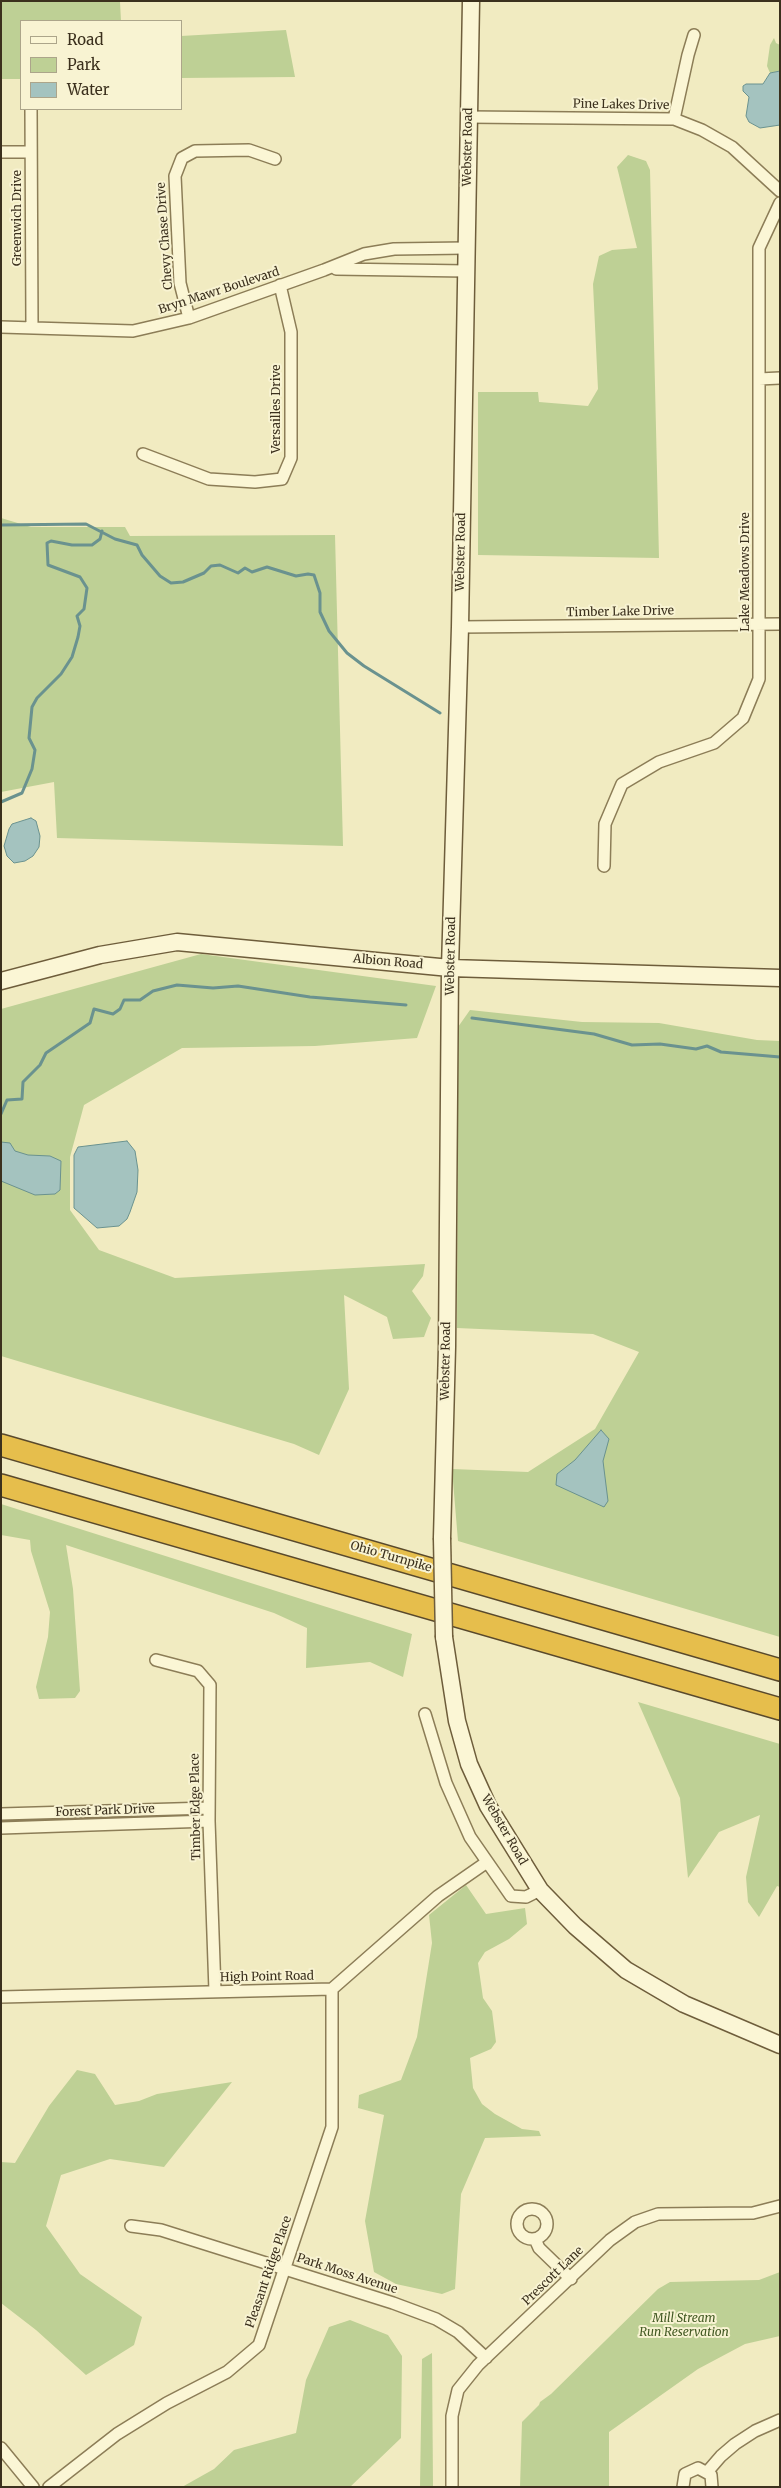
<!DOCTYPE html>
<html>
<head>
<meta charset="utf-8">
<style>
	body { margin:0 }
	#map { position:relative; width:781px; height:2488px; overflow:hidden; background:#f1ebc1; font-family:Merriweather,serif }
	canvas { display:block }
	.frame { position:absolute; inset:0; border:2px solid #3b301d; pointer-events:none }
	.legend { position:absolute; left:20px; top:20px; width:162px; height:90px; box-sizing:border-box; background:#f8f3d2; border:1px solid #aca58a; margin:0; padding:6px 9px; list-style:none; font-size:15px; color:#3b301d }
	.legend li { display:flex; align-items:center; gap:10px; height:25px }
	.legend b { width:25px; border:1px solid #aca58a }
</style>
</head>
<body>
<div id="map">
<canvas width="781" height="2488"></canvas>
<div class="frame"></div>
<ul class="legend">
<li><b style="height:6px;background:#fbf6d5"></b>Road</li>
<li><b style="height:14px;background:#bed095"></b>Park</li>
<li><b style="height:14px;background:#a4c3bf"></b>Water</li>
</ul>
</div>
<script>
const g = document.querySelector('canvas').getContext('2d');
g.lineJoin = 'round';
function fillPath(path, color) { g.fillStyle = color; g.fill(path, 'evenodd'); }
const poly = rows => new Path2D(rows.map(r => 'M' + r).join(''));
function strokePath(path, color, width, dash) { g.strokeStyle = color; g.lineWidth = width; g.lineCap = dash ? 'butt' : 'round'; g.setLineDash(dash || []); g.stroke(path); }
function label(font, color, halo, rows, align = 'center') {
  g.font = font + ' Merriweather,serif'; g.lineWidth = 4; g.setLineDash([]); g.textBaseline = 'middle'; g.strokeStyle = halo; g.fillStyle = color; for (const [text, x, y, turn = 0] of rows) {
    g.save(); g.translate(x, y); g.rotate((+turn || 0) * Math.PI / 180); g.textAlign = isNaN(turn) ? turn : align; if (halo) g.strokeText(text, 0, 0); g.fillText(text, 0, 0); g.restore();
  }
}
const green = poly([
	[1,1,123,1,120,2,121,21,21,21,21,79,1,79],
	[286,30,295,77,181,78,181,36],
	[774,38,776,43,780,45,780,71,770,73,767,66,770,45],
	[628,155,646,161,650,170,659,558,478,555,478,392,538,392,539,402,588,406,598,389,593,284,599,256,612,250,637,248,617,167],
	[1,518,31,527,125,527,130,536,335,535,343,846,57,838,54,782,1,792],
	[201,954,436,986,417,1038,315,1046,182,1048,84,1105,70,1157,70,1210,99,1250,175,1278,425,1264,423,1276,412,1291,431,1318,424,1337,393,1339,387,1317,344,1295,349,1389,319,1455,294,1444,1,1356,1,1009],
	[470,1010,582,1022,659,1023,757,1040,780,1041,780,1637,458,1541,452,1469,528,1472,595,1429,639,1352,593,1334,457,1328,458,1027],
	[1,1504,412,1634,403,1677,370,1662,306,1668,307,1628,274,1613,66,1545,73,1589,80,1691,75,1698,39,1699,36,1687,48,1637,50,1612,31,1551,30,1540,1,1535],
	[638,1702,780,1744,780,1887,777,1886,759,1917,748,1902,746,1877,760,1815,719,1832,688,1878,680,1798],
	[466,1885,486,1914,525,1908,527,1924,509,1939,485,1952,478,1963,483,1998,492,2011,496,2042,491,2049,470,2058,473,2088,482,2104,495,2114,522,2129,539,2131,541,2136,485,2138,461,2194,455,2289,442,2294,396,2284,374,2272,365,2221,384,2115,358,2108,359,2095,401,2080,417,2037,432,1943,429,1915],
	[77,2070,95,2074,115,2105,139,2101,157,2094,232,2082,164,2167,110,2159,61,2175,46,2226,80,2274,142,2317,134,2345,86,2375,36,2330,1,2303,1,2162,15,2163,49,2106],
	[780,2272,780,2336,745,2344,698,2369,609,2432,609,2487,520,2487,522,2422,539,2405,540,2402,551,2394,658,2289,670,2282,759,2280],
	[350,2320,388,2335,402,2356,401,2438,350,2487,182,2487,214,2469,234,2450,296,2433,306,2380,329,2327],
	[432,2353,433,2487,420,2487,422,2359]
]);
const water = poly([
	[780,71,780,125,760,128,749,122,746,116,749,97,743,91,743,86,746,84,763,84,770,73,780,71],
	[31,818,36,821,40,836,39,847,33,856,25,861,14,863,7,856,4,846,9,829,12,824,31,818],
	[127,1141,135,1151,138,1170,137,1192,130,1212,127,1219,119,1226,97,1228,74,1208,74,1155,78,1147,127,1141],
	[1,1142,10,1143,15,1151,28,1155,50,1156,61,1161,60,1190,55,1194,35,1195,1,1181,1,1142],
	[601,1430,609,1439,603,1461,608,1501,604,1507,556,1485,557,1474,575,1460,601,1430]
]);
const stream = poly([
	[1,525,86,524,115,539,137,545,142,555,160,576,171,583,183,582,204,573,211,566,220,565,238,573,245,568,252,572,267,567,296,576,308,574,314,575,320,593,320,612,329,631,347,653,364,666,440,713],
	[1,802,22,793,32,769,35,750,29,738,32,707,37,698,61,674,72,657,78,637,80,626,77,616,84,609,87,588,80,577,48,565,47,543,51,541,72,545,92,545,100,539,102,531],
	[472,1018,594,1034,632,1045,660,1044,696,1049,707,1046,721,1052,780,1057],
	[1,1114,7,1100,22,1099,23,1082,40,1065,46,1053,90,1023,94,1009,113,1014,120,1009,124,1000,140,1000,153,991,177,985,213,988,238,986,310,997,406,1005]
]);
const street = poly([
	[31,109,32,327],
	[468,117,674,119,702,130,732,147,780,191],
	[674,119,688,55,694,35],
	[1,152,31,152],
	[336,269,466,271],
	[189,318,180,283,175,176,182,158,195,151,249,150,275,159],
	[1,327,133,331,189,318,324,270,364,254,394,249,466,248],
	[759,379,780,378],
	[143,454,209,479,255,482,282,479,291,458,291,332,280,285],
	[460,627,780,624],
	[604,866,605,824,622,784,659,762,714,743,743,718,759,679,759,248,780,203],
	[156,1660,198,1671,210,1685,209,1821,215,1991],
	[425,1714,446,1783,470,1837,511,1896,526,1897,540,1890],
	[1,1814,209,1808],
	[1,1828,209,1821],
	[1,1997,332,1989,438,1896,487,1862],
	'517 2224a15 15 0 1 1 30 0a15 15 0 1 1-30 0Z',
	[131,2226,161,2230,393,2303,436,2319,458,2332,486,2358],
	[535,2239,539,2248,571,2279],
	[1,2448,33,2487],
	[708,2471,721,2456,735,2444,755,2431,780,2420],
	[49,2487,117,2434,167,2403,227,2372,259,2345,332,2127,332,1989],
	[452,2487,452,2416,458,2390,478,2365,610,2240,635,2222,658,2214,753,2213,780,2206],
	[683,2487,685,2474,698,2468,711,2475,712,2487]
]);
const secondary = poly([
	[1,981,100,955,177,942,450,968,780,978],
	[442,1538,447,1347,450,968,460,627,471,1],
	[444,1637,457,1721,469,1764,488,1806,540,1890,575,1926,626,1970,684,2004,780,2045]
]);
const highway = poly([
	[1,1445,780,1670],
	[1,1485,780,1709]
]);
const secondaryBridge = poly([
	[442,1538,444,1637]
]);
const streetNames = [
	["Pine Lakes Drive",621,105,1],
	["Webster Road",468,147,-89],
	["Greenwich Drive",18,218,-90],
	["Chevy Chase Drive",165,236,-94],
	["Bryn Mawr Boulevard",219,291,-18],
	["Versailles Drive",277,409,-90],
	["Webster Road",461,552,-89],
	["Lake Meadows Drive",746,572,-90],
	["Timber Lake Drive",620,612,-1],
	["Webster Road",451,956,-89],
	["Albion Road",388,962,5],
	["Webster Road",446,1361,-89],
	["Ohio Turnpike",391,1557,16],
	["Timber Edge Place",196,1807,-91],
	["Forest Park Drive",105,1811,-2],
	["Webster Road",504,1830,60],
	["High Point Road",267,1977,-1],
	["Pleasant Ridge Place",269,2272,-71],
	["Park Moss Avenue",347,2274,18],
	["Prescott Lane",553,2276,-44]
];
const parkNames = [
	["Mill Stream",684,2319],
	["Run Reservation",684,2333]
];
fillPath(green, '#bed095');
fillPath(water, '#a4c3bf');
strokePath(water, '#6a928f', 1);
strokePath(stream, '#6a928f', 3);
strokePath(street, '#8c7d57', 14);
strokePath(secondary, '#6e5d3b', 19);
strokePath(highway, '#59492c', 24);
strokePath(street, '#fbf6d5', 11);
strokePath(secondary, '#fbf6d5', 16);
strokePath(highway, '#e6be4c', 21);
strokePath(secondaryBridge, '#6e5d3b', 19, []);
strokePath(secondaryBridge, '#fbf6d5', 16);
label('12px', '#3b301d', '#f8f3d2', streetNames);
label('italic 12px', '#415822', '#f8f3d2', parkNames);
</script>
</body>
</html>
